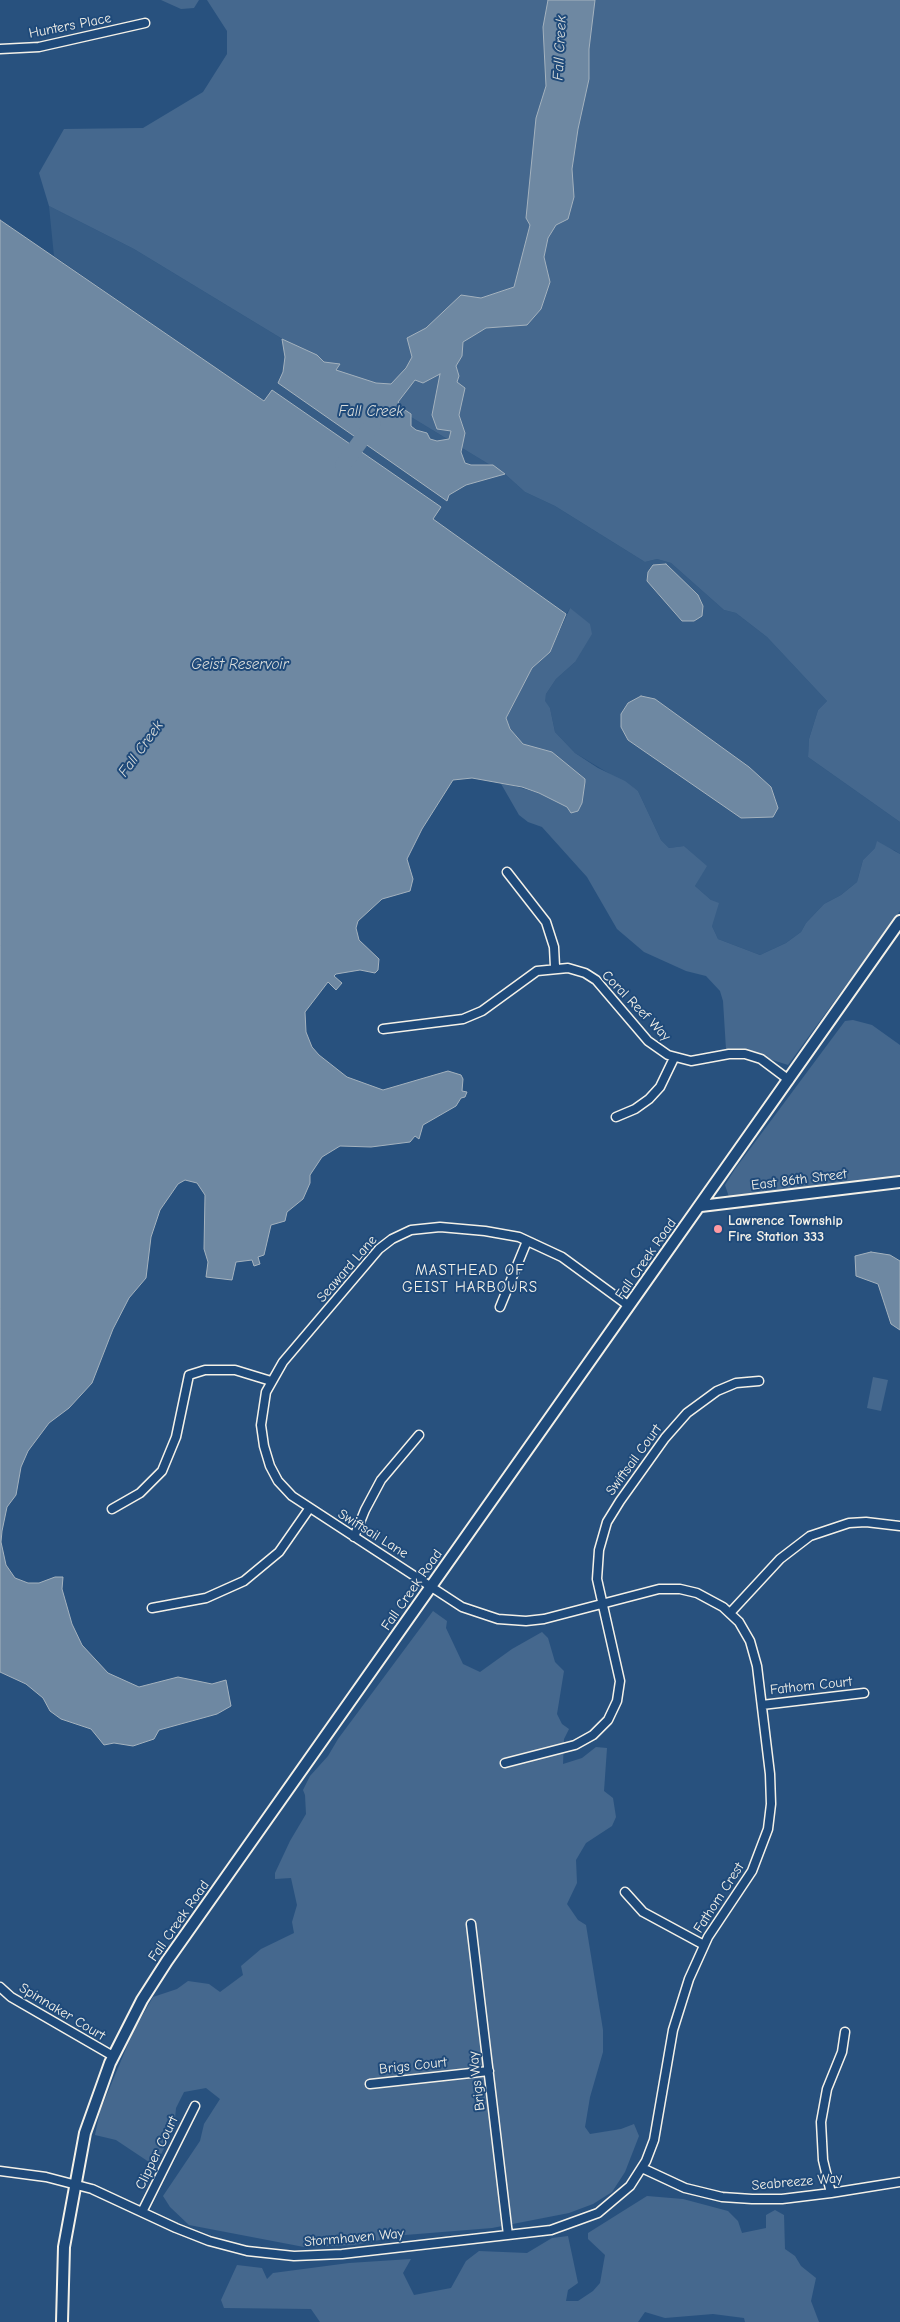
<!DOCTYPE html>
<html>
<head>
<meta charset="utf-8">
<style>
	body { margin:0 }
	canvas { display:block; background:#28517e }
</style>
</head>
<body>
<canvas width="900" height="2322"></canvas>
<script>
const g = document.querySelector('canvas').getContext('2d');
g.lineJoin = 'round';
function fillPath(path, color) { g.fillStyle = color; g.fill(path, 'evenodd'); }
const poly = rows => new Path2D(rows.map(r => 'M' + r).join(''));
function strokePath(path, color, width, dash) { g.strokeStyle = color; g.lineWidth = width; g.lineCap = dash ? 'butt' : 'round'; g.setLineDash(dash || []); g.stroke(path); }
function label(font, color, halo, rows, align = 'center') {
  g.font = font + ' "Comic Neue",sans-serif'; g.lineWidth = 4; g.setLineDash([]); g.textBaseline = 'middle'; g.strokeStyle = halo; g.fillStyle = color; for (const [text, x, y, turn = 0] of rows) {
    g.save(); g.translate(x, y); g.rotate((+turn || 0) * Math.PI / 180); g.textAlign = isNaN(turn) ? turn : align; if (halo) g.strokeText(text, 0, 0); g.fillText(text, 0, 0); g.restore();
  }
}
const built = poly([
	[49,206,134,249,505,474,525,492,555,506,645,562,657,559,671,563,724,610,736,613,767,637,827,701,818,710,809,739,808,757,900,822,900,854,894,850,875,848,863,860,857,882,841,895,824,904,806,923,801,932,786,943,760,955,718,939,712,926,711,900,695,886,706,866,684,846,669,848,661,840,638,791,575,753,555,732,550,708,544,701,546,694,556,679,575,662,570,608,566,614,432,519,441,507,273,391,264,401,54,256]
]);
const green = poly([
	[161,0,199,0,194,8,181,9],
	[207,0,900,0,900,822,808,757,809,739,818,710,827,701,767,637,736,613,724,610,671,563,657,559,645,562,555,506,525,492,505,474,134,249,49,206,39,173,64,129,143,128,203,92,227,54,227,31],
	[570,608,590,624,592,634,575,662,556,679,546,694,545,701,550,708,555,732,575,753,598,768,625,781,638,791,661,840,669,848,684,846,707,866,695,886,711,900,719,903,712,926,718,939,760,955,786,943,801,932,806,923,824,904,841,895,857,882,863,860,875,848,877,841,900,854,900,911,788,1065,748,1052,726,1049,723,1001,720,991,706,976,686,971,644,952,617,929,587,877,542,827,528,822,519,815,500,782,539,793,567,807,552,752,523,745,510,729,506,718,532,668,550,652],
	[853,1020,872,1025,900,1045,900,1178,729,1197,725,1185,735,1169,845,1021],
	[873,1377,888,1380,881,1411,867,1408],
	[433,1611,447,1621,446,1628,463,1664,480,1672,512,1649,542,1632,548,1638,555,1662,564,1671,557,1714,562,1724,569,1729,564,1739,563,1764,582,1758,596,1747,607,1748,604,1791,613,1798,616,1817,612,1826,586,1843,576,1860,577,1883,567,1904,578,1920,586,1925,603,2030,603,2052,590,2097,585,2127,590,2134,621,2129,634,2124,639,2136,625,2172,612,2192,593,2204,569,2213,492,2228,405,2235,354,2245,304,2247,189,2225,170,2207,163,2196,200,2141,204,2124,220,2099,206,2088,184,2092,176,2108,174,2129,155,2166,116,2140,95,2135,100,2111,133,2032,153,1997,177,1989,188,1981,209,1984,220,1992,243,1975,241,1966,261,1949,294,1933,292,1922,297,1905,291,1878,275,1879,275,1873,290,1841,306,1814,305,1795,303,1790,310,1776,328,1756,338,1739],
	[647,2196,683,2199,728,2211,738,2221,742,2233,766,2228,766,2215,775,2210,784,2215,785,2249,795,2256,801,2266,816,2278,811,2301,819,2322,745,2322,744,2318,713,2314,665,2318,645,2312,638,2322,320,2322,311,2309,224,2308,221,2300,237,2265,262,2268,267,2279,273,2273,349,2263,411,2259,403,2273,414,2295,451,2288,466,2261,479,2251,527,2253,552,2238,568,2236,578,2283,568,2290,566,2301,578,2301,593,2291,600,2283,605,2255,588,2239,588,2233]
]);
const water = poly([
	[548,0,595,0,589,49,589,79,578,129,572,169,574,197,568,219,556,225,548,238,544,257,550,282,541,309,527,325,486,328,463,342,462,356,456,366,459,376,457,382,465,388,459,415,465,433,461,452,465,463,471,465,493,465,505,474,466,485,449,495,447,501,278,383,283,372,285,357,282,339,317,355,324,362,340,364,336,370,376,383,391,384,406,368,412,357,407,338,426,328,461,295,481,298,514,287,530,225,526,218,536,118,546,86,543,27,548,0],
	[440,374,432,415,437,429,451,431,449,439,437,441,430,439,427,433,416,430,411,426,411,414,402,408,398,402,415,380,423,383,440,374],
	[0,220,264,401,272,390,441,507,433,519,566,614,550,652,532,668,506,718,510,729,523,744,552,752,585,779,585,782,582,803,578,811,571,813,567,807,539,793,522,787,472,778,453,780,422,829,407,859,413,879,410,891,382,899,358,921,356,928,359,940,379,959,378,970,375,973,360,970,336,974,334,976,342,983,336,990,328,982,305,1012,306,1032,312,1047,319,1055,347,1077,383,1090,448,1071,461,1075,463,1079,462,1091,467,1092,465,1097,461,1098,456,1106,423,1125,419,1139,415,1136,410,1142,371,1147,340,1146,322,1157,310,1175,310,1183,303,1199,287,1212,285,1221,271,1225,264,1255,258,1257,260,1264,254,1266,252,1260,236,1262,232,1280,206,1277,208,1262,204,1249,205,1195,197,1183,185,1180,178,1184,160,1210,151,1237,146,1278,129,1298,113,1329,92,1383,69,1408,49,1423,28,1451,21,1467,16,1495,7,1507,2,1531,1,1542,6,1565,15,1578,28,1583,39,1583,55,1577,63,1577,62,1589,72,1624,82,1645,108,1673,139,1687,178,1677,212,1684,226,1680,231,1706,217,1714,159,1730,154,1739,133,1746,114,1743,104,1745,91,1729,61,1719,50,1711,43,1698,26,1684,0,1672,0,220],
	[666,564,698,595,703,606,702,616,694,621,682,621,647,581,648,572,653,565,666,564],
	[641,696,655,699,749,767,771,787,778,808,773,817,741,818,628,740,621,727,621,714,628,703,641,696],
	[871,1252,890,1255,900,1261,900,1330,891,1324,878,1284,856,1276,855,1256,871,1252]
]);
const river = poly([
	[343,465,373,424]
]);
const street = poly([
	[0,49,39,47,145,23],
	[507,872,546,922,554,947,555,967],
	[383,1029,463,1019,482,1011,537,971,568,968,585,973,596,980,648,1041,668,1055,691,1061,729,1054,745,1054,761,1059,789,1080],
	[616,1117,635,1109,649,1099,660,1087,674,1058],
	[500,1307,527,1241],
	[112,1509,140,1493,162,1471,176,1437,189,1375,205,1370,235,1370,271,1381],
	[354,1537,365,1510,381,1480,419,1435],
	[152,1608,206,1598,244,1581,279,1552,309,1509],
	[730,1613,780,1559,810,1536,849,1523,866,1522,900,1526],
	[762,1705,864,1693],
	[505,1763,575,1745,593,1735,608,1720,617,1701,620,1681,597,1579,599,1550,607,1522,620,1501,665,1438,687,1413,717,1391,736,1383,759,1381],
	[625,1892,643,1912,704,1945],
	[471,1924,508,2235],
	[0,1987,11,1997,113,2056],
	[370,2084,489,2071],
	[642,2168,685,2188,722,2197,752,2199,782,2199,831,2193,900,2182],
	[0,2171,46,2177,92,2189,176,2228,209,2241,247,2251,294,2256,342,2254,551,2230,598,2213,630,2186,646,2161,654,2140,673,2030,689,1979,708,1937,752,1871,768,1829,771,1804,770,1774,757,1666,750,1641,739,1622,723,1607,697,1593,680,1589,659,1589,544,1619,526,1621,498,1619,462,1607,292,1496,278,1481,270,1466,264,1446,261,1425,266,1392,283,1362,379,1249,392,1239,411,1230,440,1227,485,1231,519,1237,562,1257,629,1306],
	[831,2193,823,2160,821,2122,827,2089,842,2052,845,2032],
	[142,2212,195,2106]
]);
const secondary = poly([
	[701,1206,900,1182],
	[62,2322,64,2247,85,2133,110,2063,142,2000,167,1961,900,921]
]);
const markers = [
	[718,1229,5,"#ff9aa2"]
];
const streetNames = [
	["Hunters Place",70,26,-11],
	["Coral Reef Way",636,1006,46],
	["East 86th Street",799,1180,-7],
	["Fall Creek Road",646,1259,-55],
	["Seaward Lane",347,1269,-49],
	["Swiftsail Court",634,1460,-54],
	["Swiftsail Lane",373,1534,32],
	["Fall Creek Road",412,1590,-55],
	["Fathom Court",811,1686,-6],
	["Fathom Crest",719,1898,-57],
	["Fall Creek Road",179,1921,-55],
	["Spinnaker Court",62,2012,31],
	["Brigs Court",413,2066,-6],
	["Brigs Way",477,2081,-97],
	["Clipper Court",157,2153,-64],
	["Seabreeze Way",797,2182,-5],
	["Stormhaven Way",354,2238,-5]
];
const poiNames = [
	["Lawrence Township",728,1221],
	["Fire Station 333",728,1237]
];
const waterNames = [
	["Fall Creek",560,48,-87],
	["Fall Creek",371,412],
	["Geist Reservoir",240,665],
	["Fall Creek",141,749,-54]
];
const neighbourhoodNames = [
	["MASTHEAD OF",470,1271],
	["GEIST HARBOURS",470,1288]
];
fillPath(built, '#375d86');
fillPath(green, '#45688e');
fillPath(water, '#6e88a2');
strokePath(water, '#a4b2be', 1);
strokePath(river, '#6e88a2', 16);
strokePath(street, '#f4f1e8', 11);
strokePath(secondary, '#f4f1e8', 14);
strokePath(street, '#1f4a7a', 8);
strokePath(secondary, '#1f4a7a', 10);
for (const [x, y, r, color] of markers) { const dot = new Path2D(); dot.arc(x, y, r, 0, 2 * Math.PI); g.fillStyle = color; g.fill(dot); strokePath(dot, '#1f4a7a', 2); }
label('14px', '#f4f1e8', '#1f4a7a', streetNames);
label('bold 14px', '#f4f1e8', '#1f4a7a', poiNames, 'left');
label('italic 15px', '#d9dcda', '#1f4a7a', waterNames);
g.letterSpacing = '1px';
label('15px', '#f4f1e8', '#1f4a7a', neighbourhoodNames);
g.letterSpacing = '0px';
</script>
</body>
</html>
